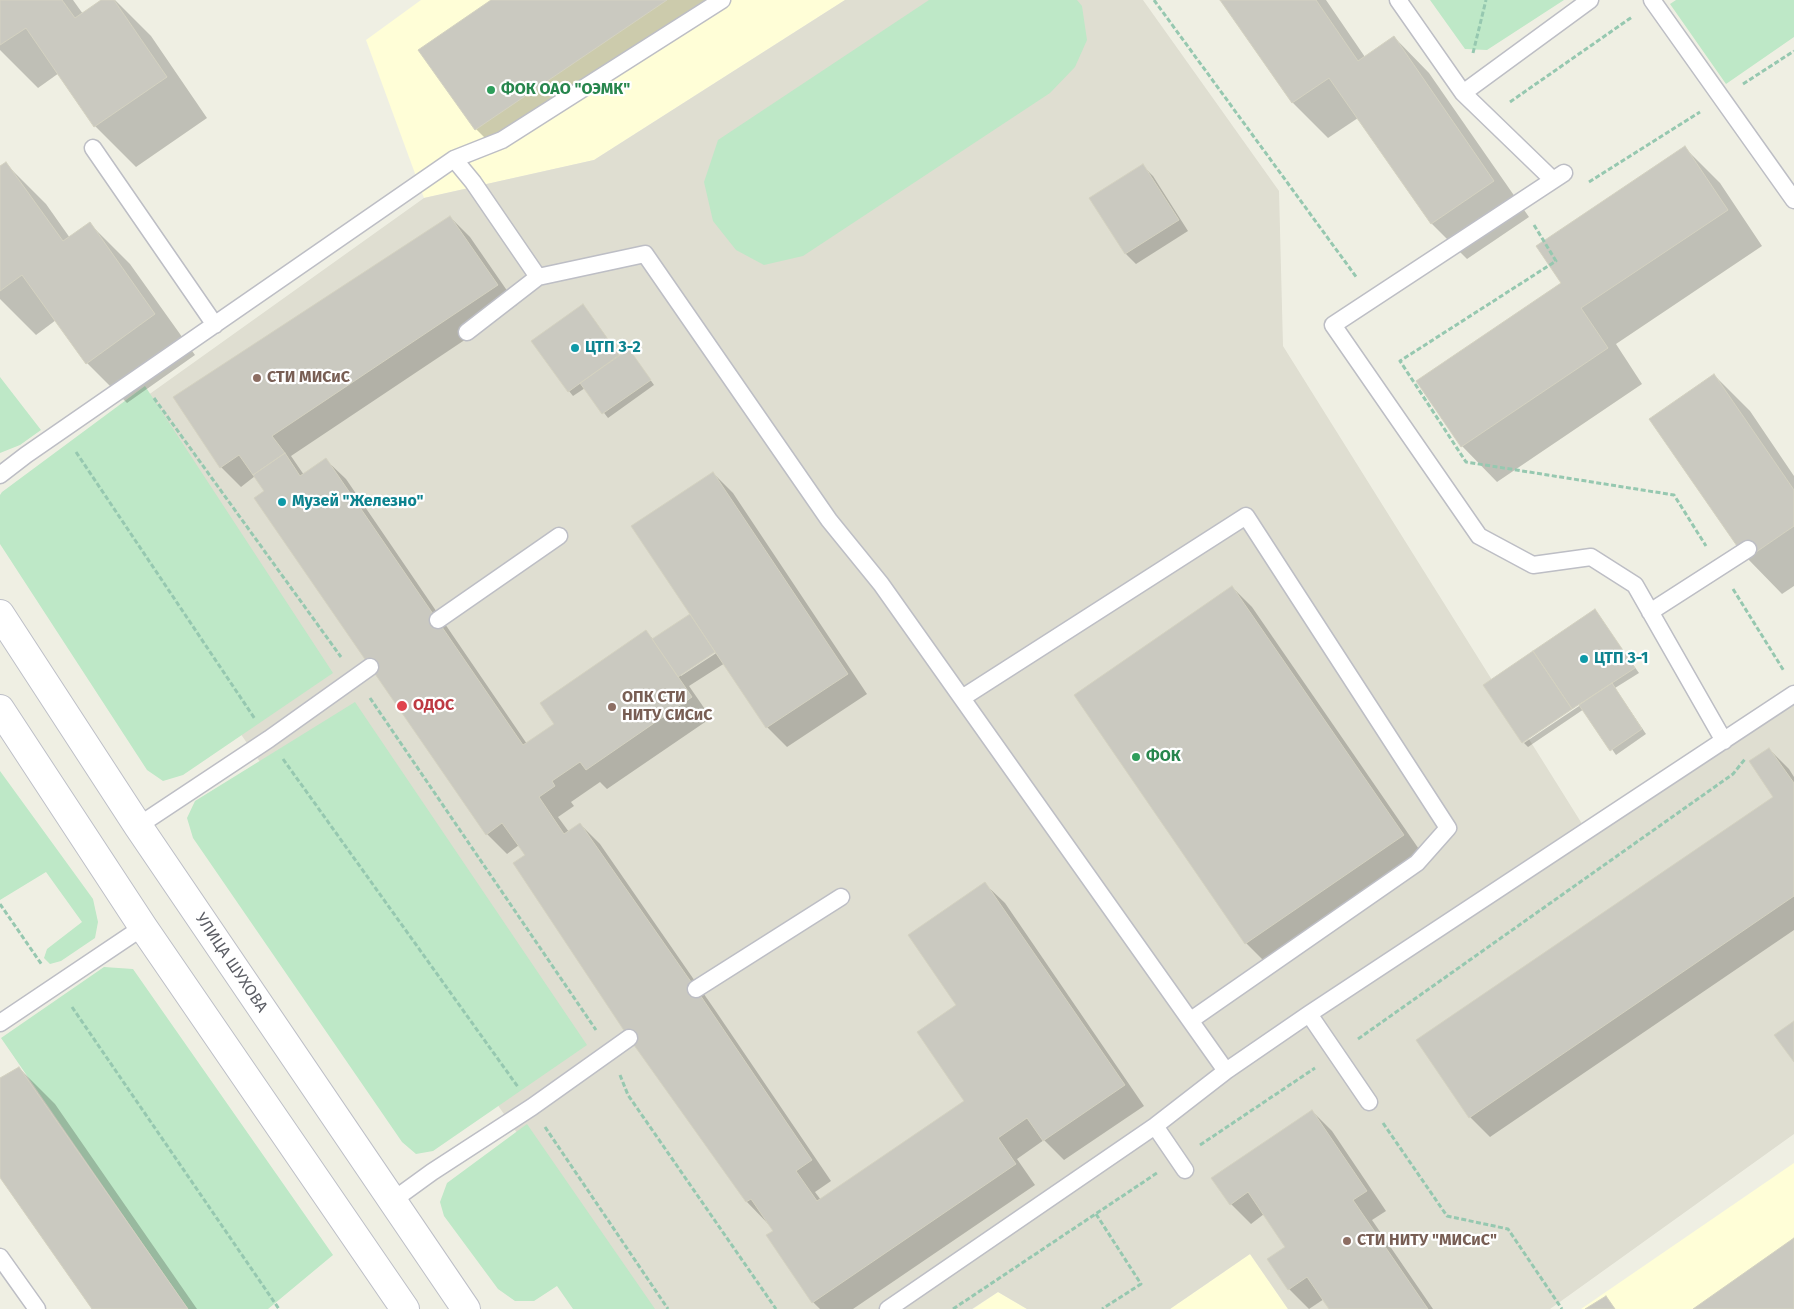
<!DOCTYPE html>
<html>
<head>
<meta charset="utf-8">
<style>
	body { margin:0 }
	canvas { display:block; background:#efefe3 }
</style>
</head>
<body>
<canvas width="1794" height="1309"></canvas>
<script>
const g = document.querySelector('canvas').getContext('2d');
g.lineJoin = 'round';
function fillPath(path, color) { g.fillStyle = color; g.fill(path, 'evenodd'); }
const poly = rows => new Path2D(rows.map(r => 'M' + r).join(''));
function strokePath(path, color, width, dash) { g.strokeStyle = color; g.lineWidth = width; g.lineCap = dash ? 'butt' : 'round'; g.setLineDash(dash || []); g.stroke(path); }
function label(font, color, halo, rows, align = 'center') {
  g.font = font + ' "Fira Sans",sans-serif'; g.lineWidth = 4.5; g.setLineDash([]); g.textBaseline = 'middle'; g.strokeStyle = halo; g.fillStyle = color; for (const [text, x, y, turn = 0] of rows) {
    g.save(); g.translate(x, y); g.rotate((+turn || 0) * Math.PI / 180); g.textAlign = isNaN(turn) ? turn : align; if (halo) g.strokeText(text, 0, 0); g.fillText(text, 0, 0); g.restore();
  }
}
const commercial = poly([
	[421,0,845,0,594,160,424,198,366,40],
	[1794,1163,1794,1309,1581,1309],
	[1250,1254,1288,1309,1170,1309],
	[998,1292,1027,1309,973,1309]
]);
const education = poly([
	[845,0,1143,0,1279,191,1283,346,1584,827,1794,695,1794,1134,1550,1309,1288,1309,1250,1254,1170,1309,1027,1309,998,1292,972,1309,639,1309,53,463,424,198,594,160]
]);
const green = poly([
	[929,0,1077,0,1082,6,1087,40,1075,67,1050,93,803,256,764,265,736,250,713,221,704,182,718,140],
	[1430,0,1564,0,1487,50,1465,49],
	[1676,0,1794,0,1794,37,1726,84,1670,4],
	[0,377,41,430,20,445,0,453],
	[145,386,333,673,183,775,163,781,147,770,0,544,0,495,2,492],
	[355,702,587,1045,433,1151,416,1154,402,1142,193,838,187,818,195,801],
	[0,771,93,899,98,922,95,938,61,961,50,964,44,958,47,949,82,922,46,872,0,900],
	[104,967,133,969,333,1255,268,1309,188,1309,1,1038],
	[527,1124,655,1309,573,1309,557,1286,534,1301,515,1301,498,1289,444,1216,440,1202,447,1183]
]);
const shadow = poly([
	[0,0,73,0,83,14,103,0,115,0,151,36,207,118,136,167,95,126,59,73,38,88,0,50],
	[494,0,716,0,496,149,476,129,420,51],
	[1222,0,1326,0,1365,57,1394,37,1429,73,1529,217,1467,259,1432,224,1358,118,1328,138,1293,103],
	[1685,148,1720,183,1762,246,1616,344,1642,384,1497,482,1462,446,1563,284],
	[5,163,46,204,70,238,90,224,130,264,195,355,127,403,87,363,56,320,36,335,0,299,0,167],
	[1143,166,1153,176,1188,231,1136,264,1126,254,1091,198],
	[450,217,470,237,517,305,291,456,304,475,326,460,346,479,527,744,556,724,646,632,654,640,690,616,713,473,733,493,867,694,787,747,767,727,725,663,689,686,711,718,607,789,600,782,571,802,574,806,558,817,569,832,580,824,600,844,715,1010,831,1181,815,1192,821,1200,966,1101,958,1006,985,884,1005,903,1144,1106,1064,1160,1044,1140,1017,1159,1035,1185,853,1309,820,1309,813,1302,768,1236,775,1231,747,1202,630,1037,519,845,507,854,487,834,255,476,241,487,221,467],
	[720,648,721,650,681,676,681,673],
	[587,310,620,356,633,355,654,385,608,418,585,388,573,396,569,391],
	[1714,375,1750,411,1794,476,1794,586,1782,594,1747,558],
	[1232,587,1252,607,1423,855,1266,963,1246,943,1076,695],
	[1595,611,1639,673,1615,688,1646,734,1616,755,1584,709,1528,747,1524,743,1585,702,1584,700],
	[1769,749,1789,769,1794,777,1794,930,1490,1137,1470,1117,1774,797],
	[19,1068,55,1104,197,1309,93,1309,0,1175,0,1080],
	[1312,1111,1332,1131,1386,1211,1372,1220,1433,1309,1331,1309,1324,1299,1309,1309,1289,1289,1269,1259,1287,1247,1264,1214,1251,1224,1231,1204]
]);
const building = poly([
	[0,0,62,0,75,18,101,0,114,0,167,77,94,127,26,28,0,45,0,0],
	[491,0,667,0,475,130,418,50,491,0],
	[1220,0,1316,0,1358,61,1394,36,1494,181,1431,224,1329,78,1292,103,1220,0],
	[1685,146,1728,210,1581,308,1608,348,1461,447,1416,381,1561,283,1536,246,1685,146],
	[6,162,63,241,90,222,155,314,86,364,22,275,0,291,0,166,6,162],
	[1143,164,1179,220,1125,254,1089,198,1143,164],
	[450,216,498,285,272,436,285,453,253,475,239,455,220,468,173,397,450,216],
	[583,304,619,355,568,392,531,341,583,304],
	[629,349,651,380,602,414,580,383,629,349],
	[1714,374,1794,490,1794,526,1746,559,1649,419,1714,374],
	[285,453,300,476,326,458,523,745,554,724,540,703,646,630,692,697,586,770,580,762,552,781,555,786,539,797,564,834,580,823,696,989,812,1160,796,1171,817,1201,964,1101,917,1032,956,1005,908,935,985,882,1125,1085,1043,1141,1027,1118,998,1138,1016,1164,812,1303,766,1235,773,1231,751,1199,746,1202,629,1038,513,863,525,855,502,823,486,835,254,498,264,491,253,475,285,453],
	[713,472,848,674,766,728,631,526,713,472],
	[1232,586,1404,835,1245,944,1074,695,1232,586],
	[1595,609,1635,668,1572,709,1533,651,1595,609],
	[690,614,715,652,678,677,652,639,690,614],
	[1533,651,1572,709,1522,743,1483,685,1533,651],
	[1612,683,1642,729,1610,751,1579,705,1612,683],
	[1769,748,1794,783,1794,896,1469,1118,1416,1040,1773,797,1749,761,1769,748],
	[1794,1021,1794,1062,1774,1035,1794,1021],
	[19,1067,188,1309,92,1309,1,1179,0,1177,0,1078,19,1067],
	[1312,1110,1367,1191,1353,1200,1428,1309,1329,1309,1307,1277,1288,1290,1267,1259,1285,1247,1248,1192,1230,1205,1211,1178,1312,1110],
	[1794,1238,1794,1309,1693,1309,1794,1238],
	[1606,1296,1615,1309,1585,1309,1606,1296]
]);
const path = poly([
	[1154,0,1357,278],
	[1473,53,1486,0],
	[1743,84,1794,51],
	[1510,102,1632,17],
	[1589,182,1700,112],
	[1534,225,1556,261,1400,361,1466,462,1674,495,1706,546],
	[154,398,341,657],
	[76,452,255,719],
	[1733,589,1784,671],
	[370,698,596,1030],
	[283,759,518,1087],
	[0,904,42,965],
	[72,1007,279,1309],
	[1358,1039,1733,774,1745,759],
	[620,1075,628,1095,776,1309],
	[1383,1123,1447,1216,1508,1229,1562,1309],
	[545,1127,668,1309],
	[1200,1145,1315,1068],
	[1096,1214,1141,1284,1102,1309],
	[953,1309,1157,1173]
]);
const service = poly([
	[1398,0,1463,93,1553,180],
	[1652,0,1794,200],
	[1463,93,1590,0],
	[93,148,215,325],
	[454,159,473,182,538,277,467,332],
	[1564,173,1333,325,1479,536,1533,565,1591,557,1635,585,1724,741],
	[538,277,645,254,829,520,881,584,1226,1071],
	[0,475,26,455,454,159,502,140,722,0],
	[1650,612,1748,549],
	[438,620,559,536],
	[962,698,1246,516,1448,828,1417,863,1191,1020],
	[138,826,269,739,370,667],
	[696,989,841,897],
	[1309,1014,1369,1102],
	[0,1023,143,927],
	[1155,1126,1185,1170],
	[392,1201,432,1172,532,1107,629,1038],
	[0,1257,37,1309],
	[888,1309,1155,1126,1226,1071,1309,1014,1794,694]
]);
const secondary = poly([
	[0,614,138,826,466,1309],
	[0,709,143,927,405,1309]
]);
const markers = [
	[491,90,5,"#2e9e5b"],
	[575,348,5,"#0f9aa8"],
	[257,378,5,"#8d6e63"],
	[282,502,5,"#0f9aa8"],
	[1584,659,5,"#0f9aa8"],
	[402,706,6,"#e0444e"],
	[612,707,5,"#8d6e63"],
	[1136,757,5,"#2e9e5b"],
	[1347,1241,5,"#8d6e63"]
];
const leisureNames = [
	["ФОК ОАО \"ОЭМК\"",501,90],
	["ФОК",1146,757]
];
const cultureNames = [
	["ЦТП 3-2",585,348],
	["Музей \"Железно\"",292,502],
	["ЦТП 3-1",1594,659]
];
const educationNames = [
	["СТИ МИСиС",267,378],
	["ОПК СТИ",622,698],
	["НИТУ СИСиС",622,716],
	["СТИ НИТУ \"МИСиС\"",1357,1241]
];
const healthNames = [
	["ОДОС",413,706]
];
const streetNames = [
	["УЛИЦА ШУХОВА",231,963,56]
];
fillPath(commercial, '#fffed7');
fillPath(education, '#dfded1');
fillPath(green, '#bee8c7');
fillPath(shadow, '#0003');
fillPath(building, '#cac9c0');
strokePath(building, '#d4d2c1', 1);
strokePath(service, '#bdbec5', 19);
strokePath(secondary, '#bdbfc7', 30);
strokePath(path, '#96c8b0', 3, [5, 2.5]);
strokePath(service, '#fff', 16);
strokePath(secondary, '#fff', 28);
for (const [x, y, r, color] of markers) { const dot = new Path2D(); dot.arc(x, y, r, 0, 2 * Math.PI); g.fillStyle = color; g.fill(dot); strokePath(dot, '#fff', 2); }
label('bold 16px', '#27864d', '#fff', leisureNames, 'left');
label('bold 16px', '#0d838f', '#fff', cultureNames, 'left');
label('bold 16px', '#785e54', '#fff', educationNames, 'left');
label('bold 16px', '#be3a42', '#fff', healthNames, 'left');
label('16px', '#5b5d64', '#fff', streetNames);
</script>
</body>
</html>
